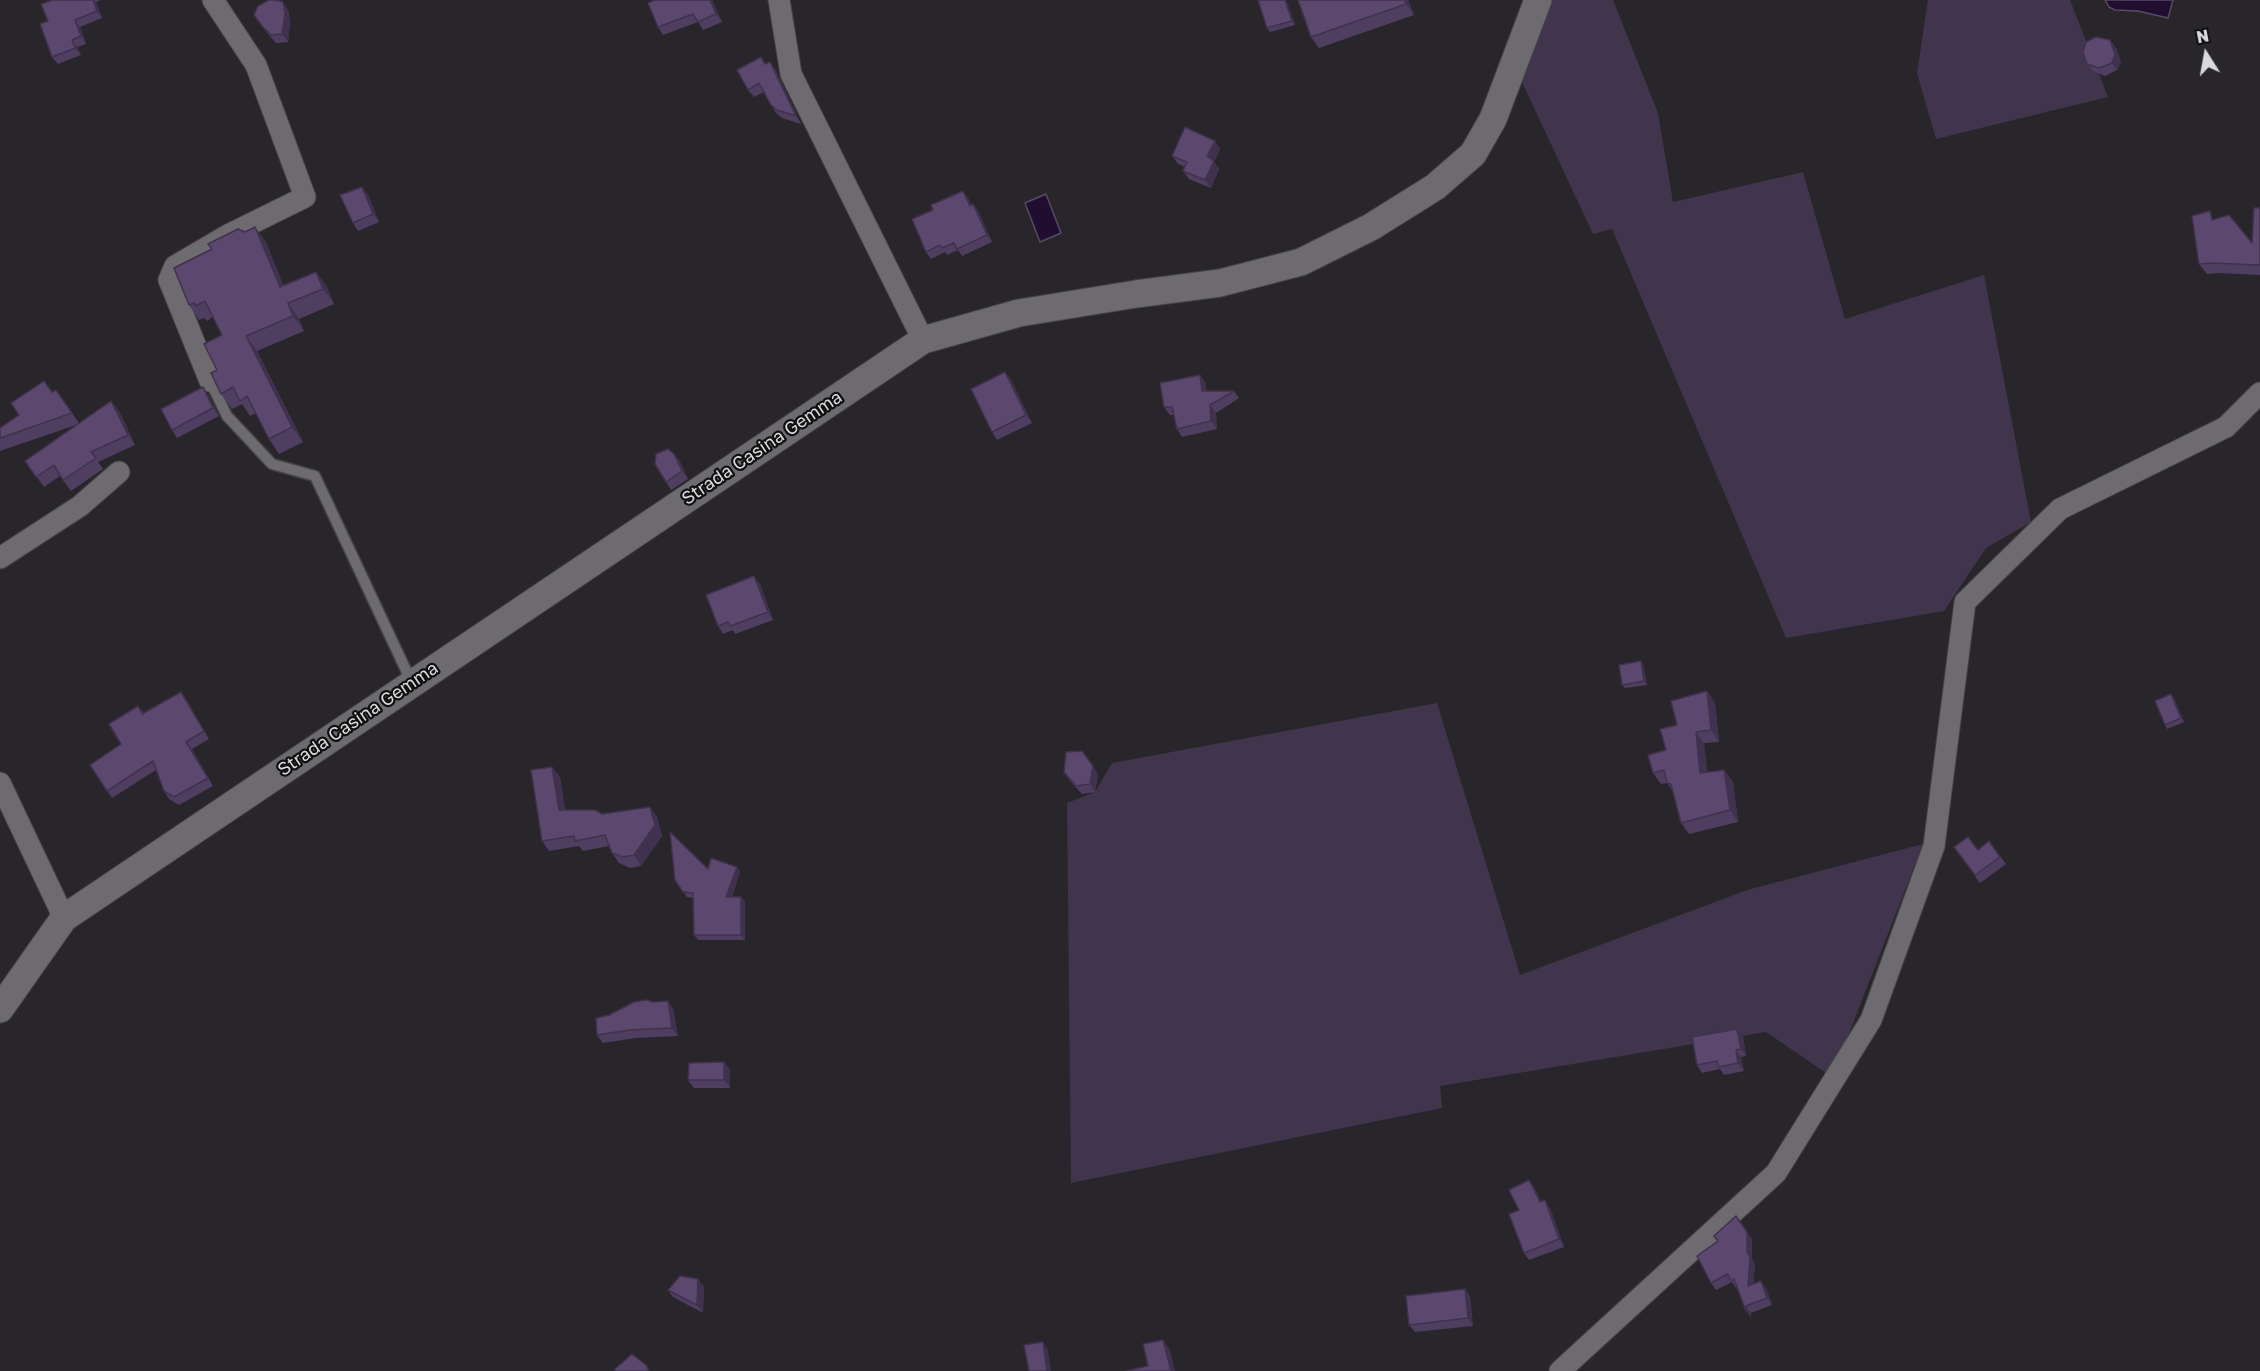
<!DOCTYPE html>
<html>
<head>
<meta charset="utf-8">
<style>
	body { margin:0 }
	#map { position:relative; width:2260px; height:1371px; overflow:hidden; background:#28262a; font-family:"Golos Text",sans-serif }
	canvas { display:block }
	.north { position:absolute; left:2176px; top:24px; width:60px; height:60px; -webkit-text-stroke:4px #101011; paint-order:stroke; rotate:349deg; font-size:16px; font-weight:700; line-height:24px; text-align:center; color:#dad9dc }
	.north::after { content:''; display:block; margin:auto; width:21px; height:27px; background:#dad9dc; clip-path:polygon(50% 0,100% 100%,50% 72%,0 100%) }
</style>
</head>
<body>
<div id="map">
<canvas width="2260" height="1371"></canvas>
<div class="north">N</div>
</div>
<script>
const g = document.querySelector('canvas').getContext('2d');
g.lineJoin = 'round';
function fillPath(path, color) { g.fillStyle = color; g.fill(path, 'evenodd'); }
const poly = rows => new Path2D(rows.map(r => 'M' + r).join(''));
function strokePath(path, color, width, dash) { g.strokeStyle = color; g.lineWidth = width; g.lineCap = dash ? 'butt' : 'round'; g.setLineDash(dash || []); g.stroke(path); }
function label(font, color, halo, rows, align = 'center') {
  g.font = font + ' "Golos Text",sans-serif'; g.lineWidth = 4.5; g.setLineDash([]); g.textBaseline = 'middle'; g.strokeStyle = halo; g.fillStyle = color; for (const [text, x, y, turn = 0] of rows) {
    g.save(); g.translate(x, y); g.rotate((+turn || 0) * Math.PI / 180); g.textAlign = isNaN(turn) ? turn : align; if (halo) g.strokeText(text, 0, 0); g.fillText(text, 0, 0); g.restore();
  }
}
const green = poly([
	[1552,0,1613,0,1658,113,1673,202,1803,172,1845,319,1984,275,2031,522,1986,548,1944,611,1786,638,1612,229,1593,234,1521,80],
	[1928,0,2070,0,2108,97,1936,139,1917,73],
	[1437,703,1520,975,1747,890,1923,844,1832,1077,1766,1032,1440,1086,1442,1108,1071,1183,1067,803,1095,792,1112,763]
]);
const water = poly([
	[2105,0,2173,0,2168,18,2138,11,2115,10,2109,7,2105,0],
	[1046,194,1061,233,1040,242,1025,203,1046,194]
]);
const service = poly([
	[210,381,227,416,272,464,315,476,412,683]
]);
const minor = poly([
	[779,0,791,74,923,340],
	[210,381,169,280,175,266,228,235,305,197,256,65,213,0],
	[0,558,80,506,119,472],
	[0,783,64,918],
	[1560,1371,1776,1173,1871,1020,1934,846,1965,602,2060,509,2226,427,2260,393]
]);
const tertiary = poly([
	[0,1009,64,918,923,340,1019,313,1136,294,1220,283,1301,262,1371,227,1435,187,1473,154,1493,119,1538,0]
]);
const wall = poly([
	[53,0,101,0,96,2,102,18,80,27,86,44,77,47,81,55,58,64,52,57,48,21],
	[712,0,722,22,703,30,698,22,663,35,658,27],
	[1286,0,1295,25,1270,32,1267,28],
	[1408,0,1414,15,1319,48,1311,37],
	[288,10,290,22,288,42,276,43,268,34,254,15],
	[2110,40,2116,48,2121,62,2117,70,2105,76,2093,71,2087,64],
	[770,62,775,69,801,124,782,118,776,113,764,92,754,97,748,90,766,63],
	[1215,141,1220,149,1214,162,1219,169,1211,188,1189,179,1183,171,1185,167,1178,164,1172,156],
	[368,195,379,222,358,231,353,223],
	[968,198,971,205,973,204,978,211,992,242,962,256,958,250,947,255,945,252,931,259,926,252],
	[2260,207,2260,275,2219,273,2207,274,2199,264,2215,219,2252,243],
	[266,242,283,285,316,272,327,287,334,304,299,319,304,331,257,351,303,442,279,454,269,439,256,413,250,416,242,404,232,409,221,394,217,370,222,335,213,317,207,321,204,318,199,320,189,305],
	[1005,372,1011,380,1032,423,997,440,992,432],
	[1200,375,1205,382,1206,391,1234,391,1239,398,1216,413,1217,429,1182,437,1177,429,1173,415,1170,415,1164,407],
	[56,390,79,423,111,401,119,411,135,445,98,462,103,469,71,491,60,476,44,487,25,461,79,424,0,451,0,428],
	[208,395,219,416,177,438,172,430],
	[674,454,680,462,688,479,671,490,666,482],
	[760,584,773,620,735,634,733,630,723,634,718,626],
	[1641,661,1643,665,1647,685,1625,688,1622,685],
	[1707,691,1715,703,1719,742,1704,743,1707,772,1724,770,1733,782,1738,822,1689,834,1681,823,1672,790,1667,783,1661,784,1653,773,1666,750,1677,725],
	[2174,698,2184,722,2167,729,2165,725],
	[186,699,209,739,192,749,213,786,179,805,169,799,164,791,156,770,112,798,90,765,121,744,138,706,144,713],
	[552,767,560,777,565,810,602,814,650,807,657,817,662,836,641,866,630,868,619,863,612,853,609,846,583,851,579,846,549,851,542,841],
	[1064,772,1098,774,1095,792,1082,794,1069,780],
	[1989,841,2006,864,1980,883,1954,847,1978,850],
	[737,867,740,872,732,897,741,897,745,902,745,940,698,940,694,935,693,898,687,897,675,880,708,869],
	[668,1001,673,1009,678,1036,636,1038,603,1043,597,1035,609,1015,653,1002],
	[1737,1029,1743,1036,1746,1056,1741,1057,1744,1071,1724,1075,1720,1069,1702,1073,1697,1065],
	[724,1062,730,1070,730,1088,694,1088,688,1080],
	[1529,1180,1534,1187,1541,1202,1550,1208,1564,1247,1529,1260,1524,1253,1519,1210],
	[1752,1239,1752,1259,1755,1265,1753,1284,1766,1288,1772,1305,1751,1313,1751,1318,1737,1287,1736,1288,1732,1282,1716,1290,1711,1283],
	[698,1279,704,1287,703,1313,673,1297,668,1290],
	[1465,1289,1470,1297,1473,1326,1415,1332,1409,1325]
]);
const shadedWall = poly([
	[93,0,94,0,96,2,102,18,97,11],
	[710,0,712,0,722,22,716,14],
	[1285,0,1286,0,1295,25,1292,21],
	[1405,0,1408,0,1414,15,1406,4],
	[283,2,288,10,290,22,288,42,282,34],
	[75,20,80,27,86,44,81,36],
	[72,40,77,47,81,55,75,48],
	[2110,40,2116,48,2121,62,2117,70,2112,63],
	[770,62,775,69,801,124,796,116],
	[1215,141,1220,149,1214,162,1219,169,1211,188,1205,180,1207,156],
	[362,187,368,195,379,222,373,214],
	[963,191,968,198,975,213,970,206],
	[973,204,978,211,992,242,987,235],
	[255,227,266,242,290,302,280,287],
	[316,272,327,287,334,304,323,289],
	[288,303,299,319,304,331,293,316],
	[246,336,257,351,303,442,292,427],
	[1005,372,1011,380,1032,423,1026,415],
	[1200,375,1205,382,1207,398,1202,391],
	[203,387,208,395,219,416,213,408],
	[111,401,119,411,135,445,128,435],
	[1210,405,1216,413,1217,429,1211,421],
	[674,454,680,462,688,479,682,471],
	[754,576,760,584,773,620,768,612],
	[1641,661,1643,665,1647,685,1644,681],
	[1707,691,1715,703,1719,742,1711,730],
	[181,692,186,699,209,739,204,731],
	[2171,694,2174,698,2184,722,2181,718],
	[1696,732,1704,743,1709,785,1700,773],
	[186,742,192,749,213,786,208,778],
	[1093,766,1098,774,1095,792,1090,784],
	[552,767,560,777,566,821,559,810],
	[1724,770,1733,782,1738,822,1730,810],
	[650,807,657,817,662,836,641,866,634,855],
	[737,867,740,872,730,902,726,897],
	[741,897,745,902,745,940,741,935],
	[668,1001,673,1009,678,1036,672,1028],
	[1737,1029,1743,1036,1746,1056,1741,1049],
	[1736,1050,1741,1057,1744,1071,1738,1063],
	[724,1062,730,1070,730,1088,724,1080],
	[1529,1180,1534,1187,1545,1209,1540,1202],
	[1545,1200,1550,1208,1564,1247,1559,1239],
	[1747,1232,1752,1239,1752,1259,1755,1265,1753,1293,1748,1286],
	[698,1279,704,1287,703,1313,697,1305],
	[1761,1281,1766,1288,1772,1305,1767,1298],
	[1465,1289,1470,1297,1473,1326,1468,1318],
	[1746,1306,1751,1313,1751,1318,1746,1311],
	[1163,1340,1170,1350,1175,1371,1171,1371],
	[1043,1342,1048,1350,1051,1371,1047,1371]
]);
const building = poly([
	[53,0,93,0,97,11,75,20,81,36,72,40,75,48,52,57,40,24,48,21,41,4,53,0],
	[269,0,275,0,283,2,285,14,282,34,271,35,262,26,254,15,258,6,269,0],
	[655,0,710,0,716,14,698,22,693,14,658,27,648,3,655,0],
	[1258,0,1285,0,1292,21,1267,28,1258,0],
	[1298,0,1405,0,1406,4,1311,37,1298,0],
	[2096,37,2110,40,2115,54,2112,63,2099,68,2087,64,2083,52,2086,42,2096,37],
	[761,57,765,64,770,62,796,116,777,110,771,105,759,83,748,90,737,70,761,57],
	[1185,127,1215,141,1207,156,1214,161,1205,180,1183,171,1187,162,1172,156,1185,127],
	[362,187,373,214,353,223,340,195,362,187],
	[963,191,970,206,973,204,987,235,957,249,954,243,942,248,940,245,926,252,912,219,933,210,931,205,963,191],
	[2260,207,2260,265,2211,263,2199,264,2192,216,2210,211,2212,220,2229,215,2252,243,2254,208,2260,208,2260,207],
	[255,227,280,287,316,272,323,289,288,303,293,316,246,336,292,427,269,439,247,396,240,401,233,387,221,394,211,373,217,370,204,344,222,335,205,301,196,306,194,303,189,305,174,268,212,249,208,244,238,229,245,232,255,227],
	[1005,372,1026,415,992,432,971,389,1005,372],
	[1200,375,1202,391,1234,391,1210,405,1211,421,1177,429,1172,407,1164,407,1160,383,1200,375],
	[44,381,52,392,56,390,72,413,0,438,0,428,19,415,11,403,44,381],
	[203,387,213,408,172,430,161,409,203,387],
	[111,401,128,435,91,452,96,458,63,480,54,465,36,477,25,461,111,401],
	[668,449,674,454,682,471,666,482,655,464,656,454,668,449],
	[754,576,768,612,730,626,728,622,718,626,706,595,754,576],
	[1641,661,1644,681,1622,685,1619,665,1641,661],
	[1707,691,1711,730,1696,732,1700,773,1724,770,1730,810,1681,823,1671,784,1667,783,1664,770,1653,773,1648,755,1666,750,1660,729,1677,725,1671,701,1707,691],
	[181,692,204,731,186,742,208,778,174,797,164,791,153,761,107,791,90,765,121,744,109,724,138,706,142,714,181,692],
	[2171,694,2181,718,2165,725,2155,701,2171,694],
	[1082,751,1093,766,1090,784,1076,786,1064,772,1066,752,1082,751],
	[552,767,559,810,595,810,602,814,650,807,655,825,634,855,623,857,612,853,605,835,575,841,574,836,542,841,531,770,552,767],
	[670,832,708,869,711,858,737,867,726,897,741,897,741,935,694,935,693,893,683,892,675,880,670,832],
	[1968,837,1978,850,1989,841,2000,857,1975,875,1954,847,1968,837],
	[646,1000,653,1002,668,1001,672,1028,630,1030,597,1035,596,1018,609,1015,634,1002,646,1000],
	[1737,1029,1741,1049,1736,1050,1738,1063,1719,1067,1717,1061,1697,1065,1692,1037,1737,1029],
	[724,1062,724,1080,688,1080,689,1063,724,1062],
	[1529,1180,1540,1202,1545,1200,1559,1239,1524,1253,1509,1214,1519,1210,1509,1190,1529,1180],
	[1736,1216,1747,1232,1747,1252,1750,1258,1748,1286,1761,1281,1767,1298,1746,1306,1746,1311,1734,1279,1731,1281,1728,1274,1711,1283,1697,1256,1718,1241,1714,1236,1736,1216],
	[680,1276,698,1279,697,1305,668,1290,680,1276],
	[1465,1289,1468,1318,1409,1325,1406,1296,1465,1289],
	[1163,1340,1171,1371,1126,1371,1148,1366,1143,1344,1163,1340],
	[1043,1342,1047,1371,1029,1371,1024,1345,1043,1342],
	[632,1354,646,1365,649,1371,615,1371,615,1369,632,1354]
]);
const streetNames = [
	["Strada Casina Gemma",762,448,-34],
	["Strada Casina Gemma",358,719,-34]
];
fillPath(green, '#40354c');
fillPath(water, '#200d2f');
strokePath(water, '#584a63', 1.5);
strokePath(service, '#454447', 13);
strokePath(minor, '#454447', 23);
strokePath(tertiary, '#454447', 29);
strokePath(service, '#6d6b6f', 10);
strokePath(minor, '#6d6b6f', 21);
strokePath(tertiary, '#6d6b6f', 27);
fillPath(wall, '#4f3e5f');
fillPath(shadedWall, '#40324e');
fillPath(building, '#5c486f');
strokePath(building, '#40324e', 1.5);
label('18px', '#dad9dc', '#101011', streetNames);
</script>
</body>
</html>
